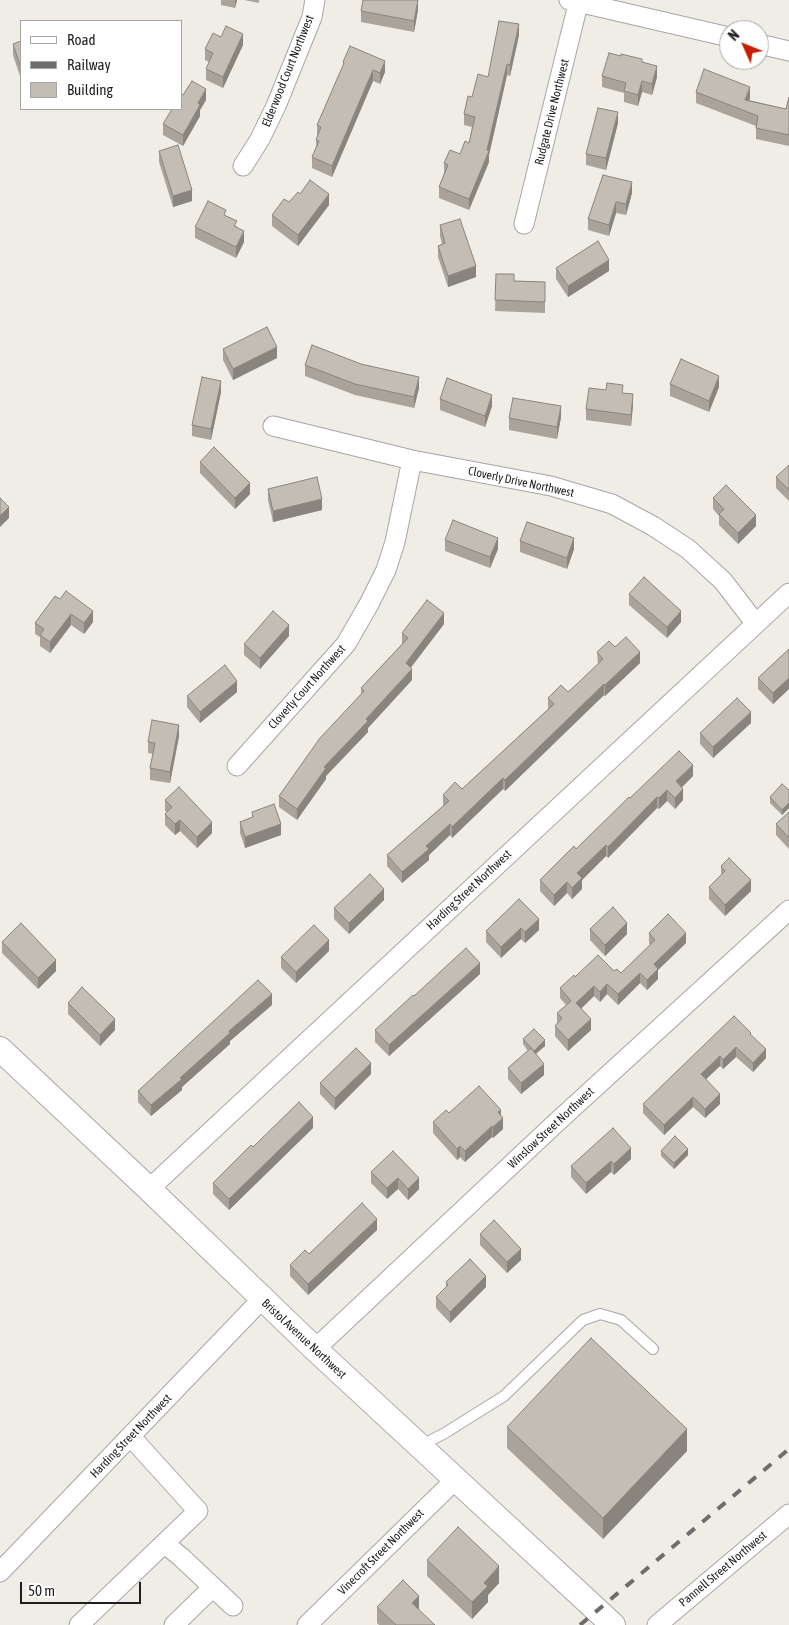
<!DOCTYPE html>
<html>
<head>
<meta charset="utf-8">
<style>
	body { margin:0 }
	#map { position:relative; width:789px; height:1625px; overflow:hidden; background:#efede5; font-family:"Asap Condensed",sans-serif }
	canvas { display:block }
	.legend { position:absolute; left:20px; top:20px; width:162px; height:90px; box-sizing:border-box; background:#fff; border:1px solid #a5a5a5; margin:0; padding:6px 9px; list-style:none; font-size:15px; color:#1f1f1f }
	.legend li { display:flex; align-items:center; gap:10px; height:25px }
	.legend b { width:25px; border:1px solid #a5a5a5 }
	.north { position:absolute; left:719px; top:20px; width:50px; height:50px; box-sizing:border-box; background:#fff; border:1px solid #a5a5a5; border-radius:50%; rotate:314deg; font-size:14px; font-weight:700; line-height:20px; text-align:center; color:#1f1f1f }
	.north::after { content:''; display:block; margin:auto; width:18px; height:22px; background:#ca1b03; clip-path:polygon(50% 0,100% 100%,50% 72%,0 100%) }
	.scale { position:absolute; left:20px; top:1582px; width:121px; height:22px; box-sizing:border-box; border:2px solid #1f1f1f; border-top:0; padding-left:6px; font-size:15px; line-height:18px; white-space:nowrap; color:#1f1f1f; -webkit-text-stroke:4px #fff; paint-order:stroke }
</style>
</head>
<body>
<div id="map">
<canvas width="789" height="1625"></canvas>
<ul class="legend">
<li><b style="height:6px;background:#fff"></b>Road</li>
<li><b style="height:6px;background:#6d6d6d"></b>Railway</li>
<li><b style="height:14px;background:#c4bdb4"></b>Building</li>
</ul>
<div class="north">N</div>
<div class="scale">50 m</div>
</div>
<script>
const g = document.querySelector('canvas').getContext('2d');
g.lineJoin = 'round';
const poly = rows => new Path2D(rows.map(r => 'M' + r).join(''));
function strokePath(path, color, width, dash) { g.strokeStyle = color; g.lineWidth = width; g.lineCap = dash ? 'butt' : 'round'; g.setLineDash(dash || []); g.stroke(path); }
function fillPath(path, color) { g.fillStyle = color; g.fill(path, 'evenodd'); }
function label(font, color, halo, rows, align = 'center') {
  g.font = font + ' "Asap Condensed",sans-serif'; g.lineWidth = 4; g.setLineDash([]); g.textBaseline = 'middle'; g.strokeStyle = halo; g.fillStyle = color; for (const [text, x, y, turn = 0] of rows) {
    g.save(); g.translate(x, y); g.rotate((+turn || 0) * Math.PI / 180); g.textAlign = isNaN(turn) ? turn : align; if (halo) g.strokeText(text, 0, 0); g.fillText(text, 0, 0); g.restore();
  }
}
const service = poly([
	[420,1446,445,1433,504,1396,583,1320,600,1314,621,1320,653,1349]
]);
const minor = poly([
	[569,0,729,37],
	[759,44,789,51],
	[243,166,260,139,276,106,312,17,315,0],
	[524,224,579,0],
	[273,426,412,460,551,486,612,504,653,526,688,549,723,581,756,624],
	[237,766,346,644,369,604,386,570,395,542,412,460],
	[149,1189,789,593],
	[315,1349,558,1121,789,910],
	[165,1544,181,1557,233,1606],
	[0,1572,262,1299],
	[79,1625,198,1511,131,1437],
	[174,1625,213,1587],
	[307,1625,455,1480],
	[657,1625,789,1514]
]);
const tertiary = poly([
	[0,1049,149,1189,315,1349,613,1625]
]);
const rail = poly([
	[580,1625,789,1449]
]);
const wall = poly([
	[221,0,237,0,235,8,221,5],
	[244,0,259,0,259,3],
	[418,10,414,32,361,22,361,11],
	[519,35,510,76,507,75,489,155,489,162,469,210,439,198,439,187,444,173,444,163,460,154,469,143,472,127,464,125,464,114,472,97],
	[221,37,243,45,223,88,206,80,206,69,209,62,205,60,205,49],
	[21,41,21,79,13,55,13,44],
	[343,62,385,72,380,84,373,81,332,177,312,168,312,157,316,147,316,140,317,136,317,125,343,66],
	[642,62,657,77,652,95,642,92,638,106,624,102,624,93,602,87,602,76],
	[696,92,750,98,749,100,786,109,789,97,789,146,756,139,756,126,696,103],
	[183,95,206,100,200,110,200,116,183,146,163,135,163,124],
	[618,123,606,170,586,165,586,154],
	[159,151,192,201,173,207,159,162],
	[603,175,632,193,626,215,616,213,609,236,588,230,588,219],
	[300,194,329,205,298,246,272,226,272,215],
	[226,216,237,227,244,242,236,258,195,238,195,227],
	[440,225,476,277,448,287,438,257,438,246,442,244,440,236],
	[556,268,609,271,568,297,556,279],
	[496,274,514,281,545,282,545,313,495,311],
	[223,349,277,358,233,380,223,360],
	[305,365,419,388,414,408,355,395,305,376],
	[670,384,719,387,709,412,670,396],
	[221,392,211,440,192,436,192,425],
	[623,393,633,405,631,426,586,420,586,409],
	[440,399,492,406,485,427,440,410],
	[561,417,557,439,509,430,509,418],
	[200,462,250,494,235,509,200,473],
	[789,465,789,501,776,488,776,477],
	[268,489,322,510,273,522,268,500],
	[713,498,756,526,738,544,719,525,719,516,713,509],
	[445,540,498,549,490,568,445,551],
	[520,541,574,549,567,569,520,552],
	[629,594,681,622,667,638,629,605],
	[55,596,93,622,84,634,71,625,50,653,40,646,40,637,35,634,35,623],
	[444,624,411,667,412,680,368,728,368,732,326,776,326,779,297,820,279,807,279,796,361,695,361,688,402,644,402,633],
	[289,636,260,669,244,655,244,644],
	[615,647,640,663,605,696,604,695,505,791,503,789,452,838,450,835,429,855,429,860,402,883,387,866,387,855,443,806,443,795,462,789,548,709,548,698,568,692,578,683,598,664,597,652],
	[789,649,789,689,773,704,758,689,758,678],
	[237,692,200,723,187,707,187,696],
	[751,723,713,758,700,744,700,733],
	[179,736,170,783,150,780,150,768,153,754,148,753,148,742],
	[693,776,682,787,683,800,675,809,667,801,659,809,657,808,608,858,606,856,582,880,582,889,572,899,567,893,554,906,540,891,540,880,576,849,630,798],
	[789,790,789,808,782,815,770,803,770,797],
	[165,800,212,833,197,848,180,831,175,835,165,825,165,814,167,812,165,811],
	[252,812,281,835,245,848,240,833,240,822,252,817],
	[789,812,789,849,776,835,776,824],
	[721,866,751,891,725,916,709,899,709,887,721,876],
	[519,899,539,930,525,943,521,939,501,958,486,942,486,931],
	[384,900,349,934,334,919,334,908],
	[590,929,627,934,605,956,590,940],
	[649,933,686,943,658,970,658,979,647,990,640,983,618,1005,607,994,600,1002,594,996,581,1009,591,1030,568,1051,555,1036,555,1026,557,1023,557,1013,566,1005,560,998,560,988,575,977,614,971,621,973,650,945,649,943],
	[2,942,56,971,38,989,2,953],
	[329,951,296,983,281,968,281,957],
	[480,974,389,1056,375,1042,375,1030,414,996],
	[68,1003,115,1030,100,1046,68,1014],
	[272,1005,230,1041,230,1044,182,1087,182,1090,151,1116,138,1102,138,1091],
	[751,1035,766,1058,753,1072,736,1057,723,1069,720,1066,706,1079,720,1104,705,1118,693,1107,664,1135,643,1113,643,1104],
	[523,1039,545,1046,536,1054,544,1075,521,1094,508,1079,508,1068,528,1051,523,1044],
	[371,1074,335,1110,320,1094,320,1083],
	[449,1113,501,1115,503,1129,493,1138,492,1137,465,1162,460,1157,457,1160,433,1133,433,1122],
	[313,1128,229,1210,213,1194,213,1183,253,1147],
	[661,1151,688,1155,674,1169,661,1156],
	[631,1159,614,1175,611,1172,586,1194,571,1177,571,1166],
	[371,1172,419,1178,419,1189,408,1200,398,1189,387,1199,371,1183],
	[377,1230,308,1295,290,1276,290,1265,309,1254],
	[480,1234,521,1260,507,1273,480,1245],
	[446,1282,486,1287,450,1323,436,1308,436,1297,446,1287],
	[507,1427,687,1451,603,1539,507,1448],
	[427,1560,499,1583,488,1595,488,1602,472,1619,427,1576],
	[377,1607,435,1625,379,1625,377,1623]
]);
const shadedWall = poly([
	[235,0,237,0,235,8],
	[418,0,418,10,414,32,414,21],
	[519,24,519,35,510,76,510,65],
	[243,34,243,45,223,88,223,77],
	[385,61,385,72,380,84,380,73],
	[507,64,507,75,489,155,489,162,469,210,469,199,487,150],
	[657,66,657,77,652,95,652,84],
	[373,70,373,81,332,177,332,166],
	[642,81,642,92,638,106,638,95],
	[750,87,750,98,745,111,745,100],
	[206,89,206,100,200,110,200,116,183,146,183,135,198,103],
	[618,112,618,123,606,170,606,158],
	[632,182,632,193,626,215,626,204],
	[192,190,192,201,173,207,173,196],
	[329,194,329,205,298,246,298,235],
	[616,202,616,213,609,236,609,225],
	[244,231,244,242,236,258,236,247],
	[609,260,609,271,568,297,568,286],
	[476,266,476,277,448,287,448,276],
	[277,347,277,358,233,380,233,369],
	[719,376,719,387,709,412,709,401],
	[419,377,419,388,414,408,414,397],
	[221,381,221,392,211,440,211,429],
	[633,394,633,405,631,426,631,415],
	[492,395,492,406,485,427,485,416],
	[561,406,561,417,557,439,557,427],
	[250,483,250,494,235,509,235,498],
	[322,499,322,510,273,522,273,511],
	[9,507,9,518,0,527,0,516],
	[756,515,756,526,738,544,738,533],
	[498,538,498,549,490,568,490,557],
	[574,538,574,549,567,569,567,558],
	[93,611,93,622,84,634,84,623],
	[681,611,681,622,667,638,667,627],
	[444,613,444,624,406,674,406,663],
	[71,614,71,625,50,653,50,642],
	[289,625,289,636,260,669,260,658],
	[640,652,640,663,605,696,605,685],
	[412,669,412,680,368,728,368,732,326,776,326,779,297,820,297,809,324,767,366,719],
	[789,678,789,689,773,704,773,693],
	[237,681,237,692,200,723,200,712],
	[604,684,604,695,505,791,505,780],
	[751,712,751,723,713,758,713,747],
	[179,725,179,736,170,783,170,772],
	[693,765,693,776,676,793,676,781],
	[503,778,503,789,452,838,452,827],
	[683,789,683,800,675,809,675,798],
	[667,790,667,801,659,809,659,798],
	[657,797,657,808,608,858,608,847],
	[789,803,789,808,782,815,782,810],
	[180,820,180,831,175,835,175,824],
	[212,822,212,833,197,848,197,837],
	[281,824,281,835,245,848,245,837],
	[450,824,450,835,429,855,429,860,402,883,402,872,426,846],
	[606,845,606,856,582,880,582,889,572,899,572,888,577,873],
	[751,880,751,891,725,916,725,905],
	[567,882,567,893,554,906,554,895],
	[384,889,384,900,349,934,349,923],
	[539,919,539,930,525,943,525,932],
	[627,923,627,934,605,956,605,945],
	[521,928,521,939,501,958,501,947],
	[686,933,686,943,658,970,658,979,647,990,647,980,654,964],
	[329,940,329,951,296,983,296,972],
	[56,960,56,971,38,989,38,978],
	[480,963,480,974,389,1056,389,1045],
	[640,973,640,983,618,1005,618,994],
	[607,984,607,994,600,1002,600,992],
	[594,986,594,996,576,1013,576,1003],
	[272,994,272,1005,230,1041,230,1044,182,1087,182,1090,151,1116,151,1105,229,1031],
	[115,1019,115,1030,100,1046,100,1035],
	[591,1019,591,1030,568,1051,568,1040],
	[545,1040,545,1046,533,1056,533,1051],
	[736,1047,736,1057,723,1069,723,1060],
	[766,1049,766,1058,753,1072,753,1063],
	[720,1056,720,1066,701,1084,701,1074],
	[371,1063,371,1074,335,1110,335,1098],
	[544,1064,544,1075,521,1094,521,1083],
	[720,1094,720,1104,705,1118,705,1109],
	[693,1097,693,1107,664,1135,664,1125],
	[501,1110,501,1120,503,1118,503,1129,493,1138,493,1127,498,1112],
	[313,1117,313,1128,229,1210,229,1199],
	[492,1126,492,1137,465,1162,465,1151],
	[460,1146,460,1157,457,1160,457,1149],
	[631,1148,631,1159,614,1175,614,1164],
	[688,1149,688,1155,674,1169,674,1163],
	[611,1161,611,1172,586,1194,586,1183],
	[398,1178,398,1189,387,1199,387,1188],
	[419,1178,419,1189,408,1200,408,1189],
	[377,1219,377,1230,308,1295,308,1284],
	[521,1249,521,1260,507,1273,507,1262],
	[486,1276,486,1287,450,1323,450,1312],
	[687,1429,687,1451,603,1539,603,1518],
	[499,1566,499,1583,488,1595,488,1602,472,1619,472,1602,484,1583],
	[419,1596,419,1612,412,1603]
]);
const building = poly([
	[363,0,418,0,414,21,361,11,363,0],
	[499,21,519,24,510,65,507,64,487,150,489,151,469,199,439,187,448,165,444,163,450,150,460,154,465,141,469,143,475,117,464,114,468,96,472,97,478,74,488,77,499,21],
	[226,26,243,34,223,77,206,69,213,53,205,49,213,33,221,37,226,26],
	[21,41,21,68,13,44,21,41],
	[350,46,385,61,380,73,373,70,332,166,312,157,319,141,316,140,321,127,317,125,344,63,343,62,350,46],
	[609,53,621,56,621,54,642,59,642,62,657,66,652,84,642,81,638,95,624,91,626,83,602,76,609,53],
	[704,69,750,87,745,100,786,109,789,97,789,135,756,128,758,116,696,92,704,69],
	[192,81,206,89,198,103,200,105,183,135,163,124,172,109,181,109,181,94,183,95,192,81],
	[598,108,618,112,606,158,586,154,598,108],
	[178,145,192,190,173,196,159,151,178,145],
	[603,175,632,182,626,204,616,202,609,225,588,219,603,175],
	[310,180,329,194,298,235,272,215,284,199,289,202,298,192,300,194,310,180],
	[208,201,226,210,224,215,237,221,234,226,244,231,236,247,195,227,208,201],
	[460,219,476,266,448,276,438,246,445,243,440,225,460,219],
	[598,241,609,260,568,286,556,268,598,241],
	[496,274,514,274,514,281,545,282,545,302,495,300,496,274],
	[267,327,277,347,233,369,223,349,267,327],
	[312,345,361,364,419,377,414,397,355,384,305,365,312,345],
	[681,359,719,376,709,401,670,384,681,359],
	[202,377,221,381,211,429,192,425,202,377],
	[447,378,492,395,485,416,440,399,447,378],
	[607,383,623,385,622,393,633,394,631,415,586,409,589,388,606,390,607,383],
	[513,398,561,406,557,427,509,418,513,398],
	[214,447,250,483,235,498,200,462,214,447],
	[789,465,789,490,776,477,789,465],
	[317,477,322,499,273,511,268,489,317,477],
	[726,485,756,515,738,533,719,514,724,509,713,498,726,485],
	[0,498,9,507,0,516,0,498],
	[453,520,498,538,490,557,445,540,453,520],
	[527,522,574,538,567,558,520,541,527,522],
	[644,577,681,611,667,627,629,594,644,577],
	[66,591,93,611,84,623,71,614,50,642,40,635,44,629,35,623,55,596,60,599,66,591],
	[427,600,444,613,406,663,412,669,366,719,368,721,324,767,326,768,297,809,279,796,320,738,364,691,361,688,408,638,402,633,427,600],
	[273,611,289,625,260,658,244,644,273,611],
	[626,637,640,652,605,685,604,684,505,780,503,778,452,827,450,824,426,846,429,849,402,872,387,855,449,801,443,795,455,782,462,789,554,704,548,698,561,685,568,692,578,683,603,659,597,652,609,641,615,647,626,637],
	[789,649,789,678,773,693,758,678,789,649],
	[225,665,237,681,200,712,187,696,225,665],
	[737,698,751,712,713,747,700,733,737,698],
	[152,720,179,725,170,772,150,768,155,743,148,742,152,720],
	[679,751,693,765,676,781,683,789,675,798,667,790,659,798,657,797,608,847,606,845,577,873,582,878,572,888,567,882,554,895,540,880,574,846,576,849,629,797,630,798,679,751],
	[782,784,789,790,789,803,782,810,770,797,782,784],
	[179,787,212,822,197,837,180,820,175,824,165,814,172,807,165,800,179,787],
	[274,804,281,824,245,837,240,822,253,817,252,812,274,804],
	[789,812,789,838,776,824,789,812],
	[729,858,751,880,725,905,709,887,725,871,721,866,729,858],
	[370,874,384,889,349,923,334,908,370,874],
	[519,899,539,919,525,932,521,928,501,947,486,931,519,899],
	[613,907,627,923,605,945,590,929,613,907],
	[668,914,686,933,654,964,658,969,647,980,640,973,618,994,607,984,600,992,594,986,576,1003,591,1019,568,1040,555,1026,562,1018,557,1013,571,1001,560,988,574,975,575,977,598,955,614,971,617,969,621,973,655,940,649,933,668,914],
	[21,923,56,960,38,978,2,942,21,923],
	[314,925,329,940,296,972,281,957,314,925],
	[466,948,480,963,389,1045,375,1030,413,995,414,996,466,948],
	[258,980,272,994,229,1031,230,1033,180,1078,182,1079,151,1105,138,1091,258,980],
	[82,987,115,1019,100,1035,68,1003,82,987],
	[734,1016,751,1033,750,1034,766,1049,753,1063,736,1047,723,1060,720,1056,701,1074,720,1094,705,1109,693,1097,664,1125,643,1104,734,1016],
	[534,1029,545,1040,534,1051,523,1039,534,1029],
	[356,1048,371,1063,335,1098,320,1083,356,1048],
	[531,1048,544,1064,521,1083,508,1068,531,1048],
	[479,1086,501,1110,498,1112,503,1118,493,1127,492,1126,465,1151,460,1146,457,1149,433,1122,446,1110,449,1113,479,1086],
	[299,1102,313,1117,229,1199,213,1183,251,1145,253,1147,299,1102],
	[613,1128,631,1148,614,1164,611,1161,586,1183,571,1166,613,1128],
	[675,1136,688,1149,674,1163,661,1151,675,1136],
	[393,1151,419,1178,408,1189,398,1178,387,1188,371,1172,393,1151],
	[362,1203,377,1219,308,1284,290,1265,305,1250,309,1254,362,1203],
	[494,1220,521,1249,507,1262,480,1234,494,1220],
	[470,1259,486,1276,450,1312,436,1297,448,1285,446,1282,470,1259],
	[591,1338,687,1429,603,1518,507,1427,591,1338],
	[458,1527,499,1566,484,1583,488,1586,472,1602,427,1560,458,1527],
	[403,1580,419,1596,412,1603,435,1625,396,1625,377,1607,403,1580]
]);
const streetNames = [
	["Elderwood Court Northwest",288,71,-68],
	["Rudgate Drive Northwest",552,112,-76],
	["Cloverly Drive Northwest",521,482,12],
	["Cloverly Court Northwest",307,687,-48],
	["Harding Street Northwest",469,890,-43],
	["Winslow Street Northwest",551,1128,-43],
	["Bristol Avenue Northwest",304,1339,43],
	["Harding Street Northwest",131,1436,-46],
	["Vinecroft Street Northwest",381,1552,-45],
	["Pannell Street Northwest",723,1569,-40]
];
strokePath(service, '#a6a6a6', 12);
strokePath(minor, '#a6a6a6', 21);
strokePath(tertiary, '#a6a6a6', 26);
strokePath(service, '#fff', 10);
strokePath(minor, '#fff', 19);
strokePath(tertiary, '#fff', 24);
strokePath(rail, '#6d6d6d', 4, [10, 10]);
fillPath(wall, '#a9a39b');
fillPath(shadedWall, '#89847e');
fillPath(building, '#c4bdb4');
strokePath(building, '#89847e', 1);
label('12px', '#1f1f1f', '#fff', streetNames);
</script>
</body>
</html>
